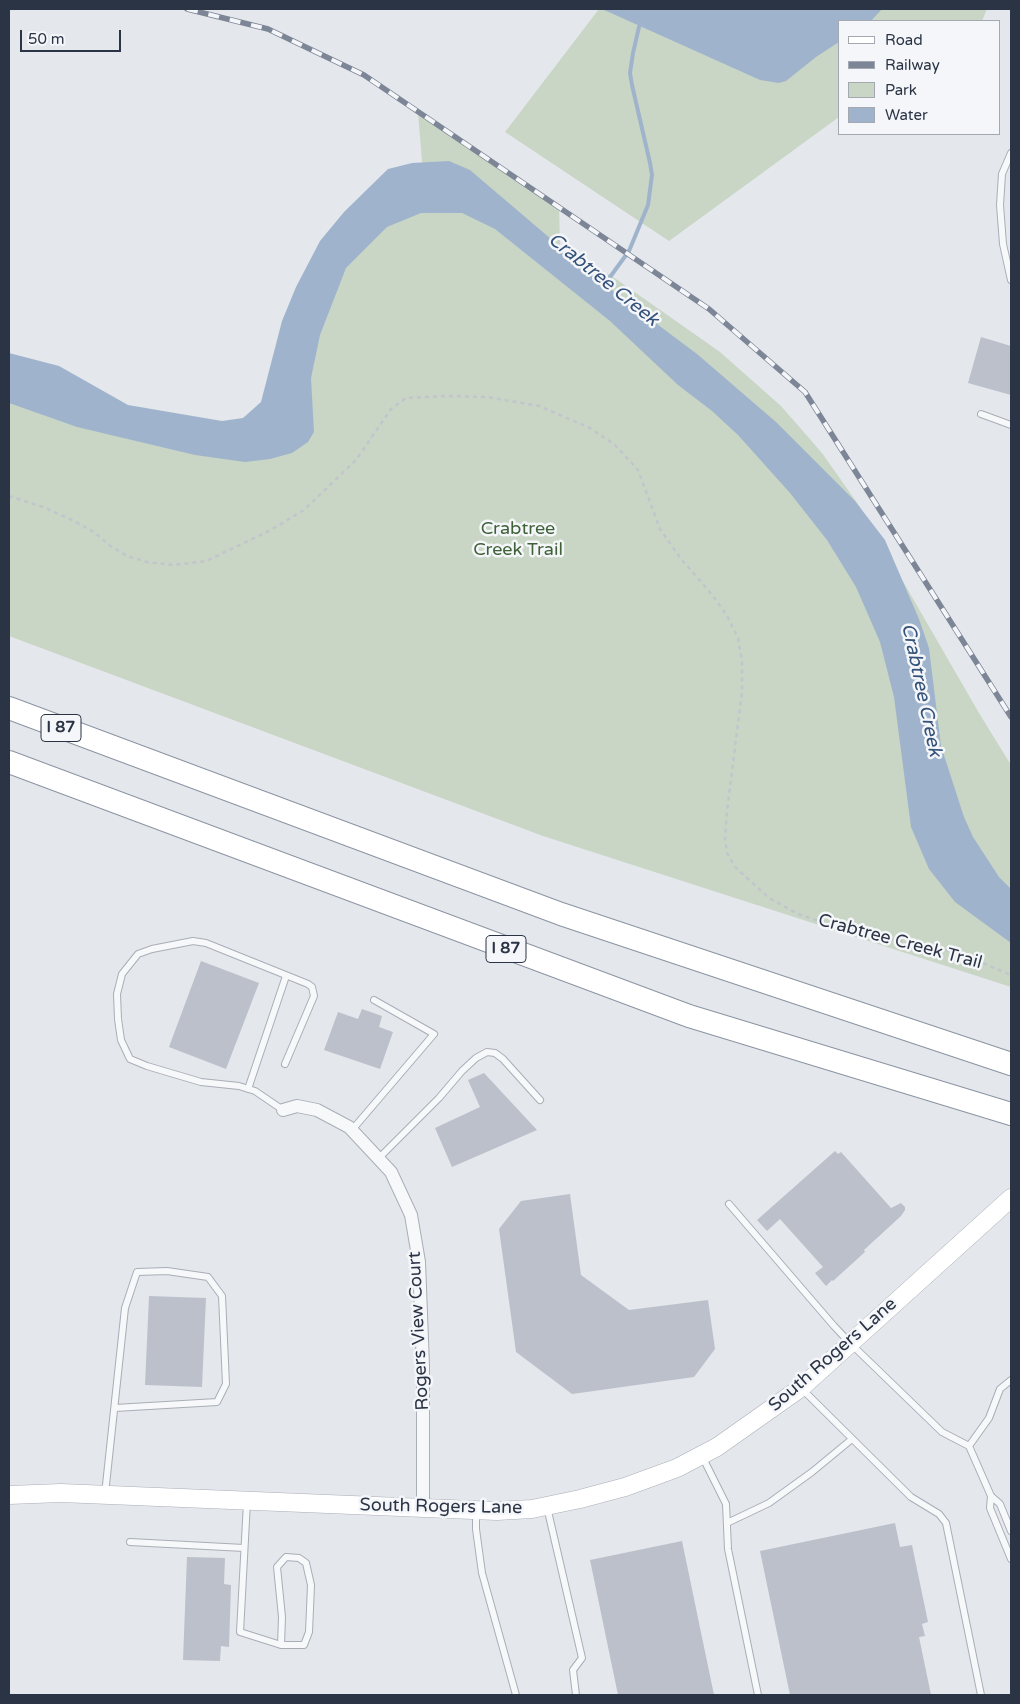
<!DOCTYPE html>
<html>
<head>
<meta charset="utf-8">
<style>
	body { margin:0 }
	#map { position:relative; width:1020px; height:1704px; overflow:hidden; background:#e4e7ec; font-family:"Varela Round",sans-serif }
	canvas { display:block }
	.frame { position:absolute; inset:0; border:10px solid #2b3445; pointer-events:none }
	.legend { position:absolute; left:838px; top:20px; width:162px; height:115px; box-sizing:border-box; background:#f4f6f9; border:1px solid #a4a8b1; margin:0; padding:6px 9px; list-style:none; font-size:15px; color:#2b3445 }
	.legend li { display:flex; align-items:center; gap:10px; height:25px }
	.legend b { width:25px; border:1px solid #a4a8b1 }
	.scale { position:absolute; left:20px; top:30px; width:101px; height:22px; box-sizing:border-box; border:2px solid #2b3445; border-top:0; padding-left:6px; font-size:15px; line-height:18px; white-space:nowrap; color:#2b3445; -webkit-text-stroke:4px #f4f6f9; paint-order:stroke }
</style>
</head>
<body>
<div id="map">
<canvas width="1020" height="1704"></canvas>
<div class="frame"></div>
<ul class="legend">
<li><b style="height:6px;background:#fff"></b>Road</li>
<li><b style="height:6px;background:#7d8696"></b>Railway</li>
<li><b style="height:14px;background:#c9d6c5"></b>Park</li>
<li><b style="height:14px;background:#9fb4cc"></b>Water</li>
</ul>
<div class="scale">50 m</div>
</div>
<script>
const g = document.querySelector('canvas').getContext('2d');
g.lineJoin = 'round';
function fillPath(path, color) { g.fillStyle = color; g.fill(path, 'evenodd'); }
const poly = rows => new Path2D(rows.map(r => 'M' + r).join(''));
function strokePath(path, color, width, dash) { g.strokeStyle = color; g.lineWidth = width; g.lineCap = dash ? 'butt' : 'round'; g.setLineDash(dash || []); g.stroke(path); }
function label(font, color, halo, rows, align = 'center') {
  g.font = font + ' "Varela Round",sans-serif'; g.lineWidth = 5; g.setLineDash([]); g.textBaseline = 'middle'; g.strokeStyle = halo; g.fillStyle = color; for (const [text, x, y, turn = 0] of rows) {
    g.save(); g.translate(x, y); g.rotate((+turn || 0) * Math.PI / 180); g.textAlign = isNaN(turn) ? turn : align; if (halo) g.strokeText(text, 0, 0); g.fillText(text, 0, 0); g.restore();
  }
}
const green = poly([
	[599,9,987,9,982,21,839,21,839,117,669,241,505,132],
	[418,113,559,205,560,247,578,255,616,279,720,352,781,406,822,453,860,507,979,713,1011,765,1011,987,543,836,9,636,9,382,245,444,319,284,424,185]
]);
const water = poly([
	[602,9,882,9,871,21,839,21,839,42,816,57,786,81,779,83,760,80],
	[449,161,470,170,605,285,697,354,776,422,855,501,885,540,919,619,929,648,941,746,964,817,973,837,999,877,1011,889,1011,943,955,902,929,869,911,827,894,697,880,642,856,587,827,540,790,493,738,435,712,411,678,385,610,321,495,229,462,213,421,213,387,227,346,268,320,335,311,378,314,432,308,442,292,453,270,459,245,462,195,455,77,427,9,403,9,353,59,366,128,405,222,421,243,418,261,402,282,321,296,287,320,241,344,212,388,169,412,163]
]);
const stream = poly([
	[602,288,629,251,648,205,652,175,650,163,632,85,630,73,633,53,639,27,641,24]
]);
const building = poly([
	[981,337,1011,346,1011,395,968,383],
	[201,961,259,983,226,1069,169,1047],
	[362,1009,382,1016,379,1027,393,1032,380,1069,324,1050,338,1012,358,1019],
	[484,1073,537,1130,452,1167,435,1128,480,1107,468,1080],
	[835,1151,838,1154,841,1152,891,1208,901,1203,905,1207,905,1210,901,1216,864,1250,865,1252,833,1281,832,1280,826,1286,815,1273,823,1267,780,1219,767,1231,757,1220],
	[570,1194,581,1275,629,1310,708,1300,715,1349,694,1377,572,1394,516,1352,499,1229,521,1201],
	[149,1296,206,1298,202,1387,145,1385],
	[895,1523,900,1547,912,1545,928,1622,922,1624,925,1636,919,1637,931,1695,790,1695,760,1551],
	[682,1541,714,1695,618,1695,590,1560],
	[187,1557,225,1558,224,1584,231,1585,229,1647,221,1646,220,1661,183,1660]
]);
const path = poly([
	[9,496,43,507,72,520,94,532,109,545,127,556,147,562,173,565,206,561,269,531,304,510,356,460,391,409,406,398,446,396,487,397,539,406,590,428,615,445,638,470,660,529,681,559,709,591,726,614,738,638,742,661,742,692,727,811,725,838,727,853,735,867,769,898,798,914,848,931,943,949,978,961,1011,975]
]);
const lane = poly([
	[1011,153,1002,174,1000,205,1003,244,1011,280],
	[981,414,1011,425],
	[248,1089,286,976],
	[283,1110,255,1091,239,1086,201,1082,147,1066,130,1059,121,1040,118,1019,117,994,122,974,138,954,152,949,193,941,206,943,308,984,312,987,314,996,285,1064],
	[352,1130,434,1034,374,1000],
	[379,1158,439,1098,462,1071,476,1058,487,1052,495,1053,503,1059,540,1100],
	[729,1204,834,1326,850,1343,942,1432,969,1446,991,1496,1000,1504,1011,1531],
	[802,1389,911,1497,939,1514,946,1523,981,1695],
	[969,1446,989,1418,1000,1389,1011,1380],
	[702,1456,726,1504,728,1549,758,1695],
	[105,1494,125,1308,137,1272,167,1271,208,1277,222,1296,226,1384,217,1402,115,1408],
	[991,1496,990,1508,1011,1559],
	[247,1502,240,1632,281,1645,282,1617,277,1567,286,1557,299,1558,306,1563,311,1585,309,1632,304,1645,281,1645],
	[547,1507,582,1658,573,1670,576,1695],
	[476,1511,476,1529,482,1573,516,1695],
	[727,1523,769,1503,812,1472,852,1439],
	[130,1542,244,1548]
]);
const street = poly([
	[283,1110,297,1106,317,1110,349,1127,391,1172,411,1215,419,1262,423,1366,423,1508]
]);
const secondary = poly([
	[9,1495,61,1493,497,1511,532,1509,580,1499,625,1487,677,1468,717,1447,802,1387,1011,1198]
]);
const highway = poly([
	[9,708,561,914,1011,1064],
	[9,762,689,1016,1011,1114]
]);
const rail = poly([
	[187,9,268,29,364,75,709,309,805,392,1011,717]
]);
const shields = [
	[61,728,40],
	[506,949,40]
];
const shieldNames = [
	["I 87",61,728],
	["I 87",506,949]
];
const parkNames = [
	["Crabtree",518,529],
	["Creek Trail",518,550]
];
const streetNames = [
	["Crabtree Creek Trail",900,942,15],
	["Rogers View Court",419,1331,-93],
	["South Rogers Lane",833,1355,-41],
	["South Rogers Lane",441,1507,1]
];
const waterNames = [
	["Crabtree Creek",603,280,39],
	["Crabtree Creek",921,690,78]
];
fillPath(green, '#c9d6c5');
fillPath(water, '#9fb4cc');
strokePath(stream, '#9fb4cc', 4);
fillPath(building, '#bbc0ca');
strokePath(lane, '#a9aeb7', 8);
strokePath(street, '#a9aeb7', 14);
strokePath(secondary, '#a9aeb7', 19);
strokePath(highway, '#8b94a3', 24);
strokePath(path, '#c2c5cb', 2.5, [4, 4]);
strokePath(lane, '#f7f8fa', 6);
strokePath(street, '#f7f8fa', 12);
strokePath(secondary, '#fff', 18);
strokePath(highway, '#fff', 22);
strokePath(rail, '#7d8696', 5.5);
strokePath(rail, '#f4f6f9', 4, [11]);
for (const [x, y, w] of shields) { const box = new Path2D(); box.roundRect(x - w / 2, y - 13.5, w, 27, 4); g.fillStyle = '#f4f6f9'; g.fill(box); strokePath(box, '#2b3445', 1); }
label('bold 16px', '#2b3445', null, shieldNames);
label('18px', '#3f6138', '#f4f6f9', parkNames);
label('18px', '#2b3445', '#f4f6f9', streetNames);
label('italic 19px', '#34527a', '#f4f6f9', waterNames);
</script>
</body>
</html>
